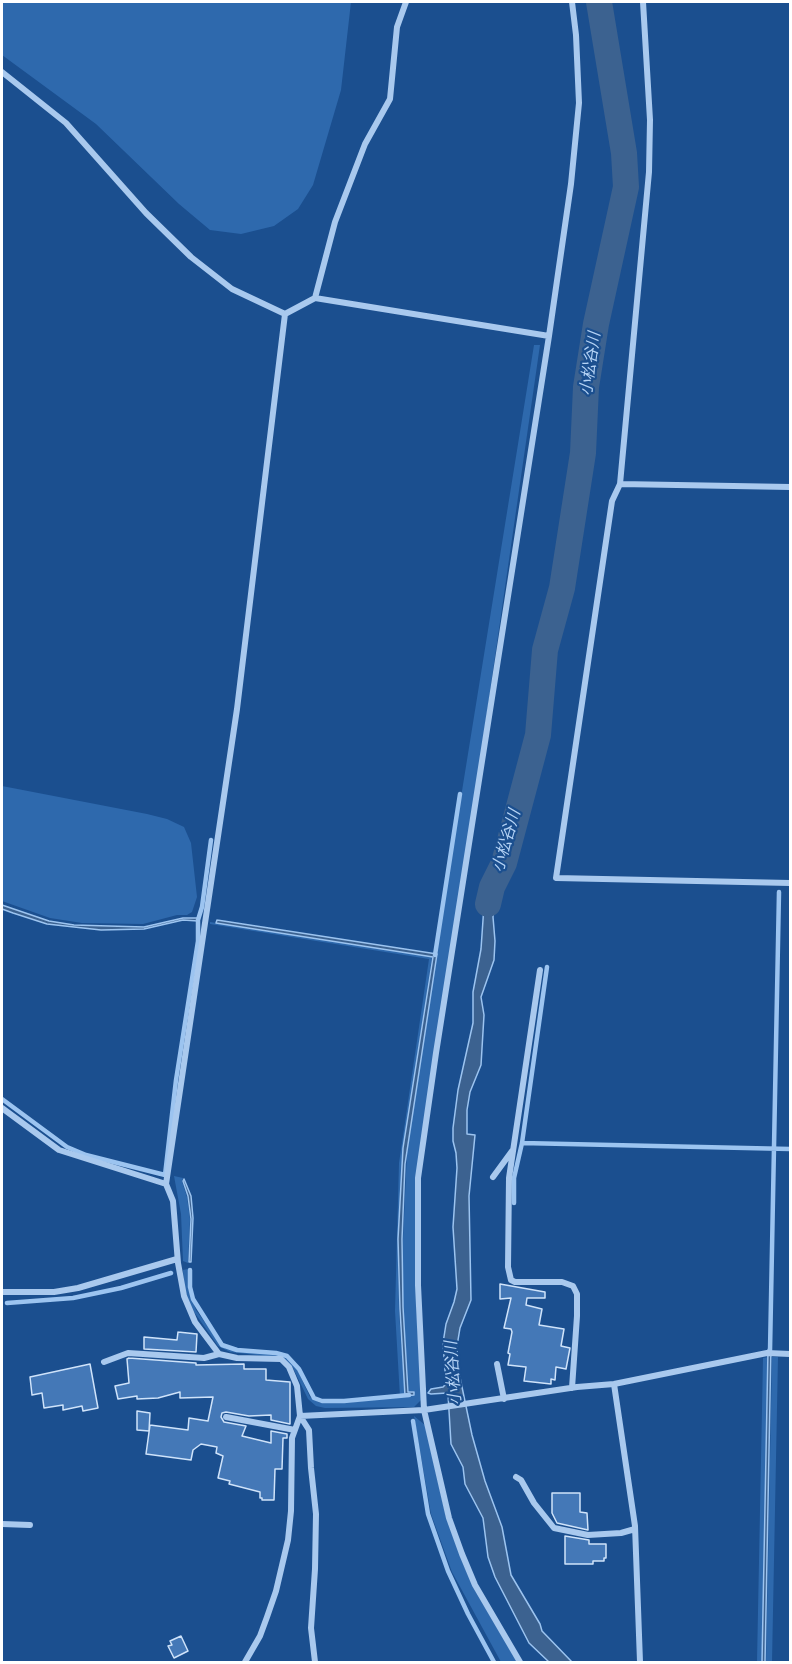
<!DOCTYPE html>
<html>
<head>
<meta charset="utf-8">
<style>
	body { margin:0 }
	#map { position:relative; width:792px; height:1664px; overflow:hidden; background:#1b4f8f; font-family:"Varela Round",sans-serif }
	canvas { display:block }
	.frame { position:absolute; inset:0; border:3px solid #fff; pointer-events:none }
</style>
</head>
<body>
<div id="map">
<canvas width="792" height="1664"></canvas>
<div class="frame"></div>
</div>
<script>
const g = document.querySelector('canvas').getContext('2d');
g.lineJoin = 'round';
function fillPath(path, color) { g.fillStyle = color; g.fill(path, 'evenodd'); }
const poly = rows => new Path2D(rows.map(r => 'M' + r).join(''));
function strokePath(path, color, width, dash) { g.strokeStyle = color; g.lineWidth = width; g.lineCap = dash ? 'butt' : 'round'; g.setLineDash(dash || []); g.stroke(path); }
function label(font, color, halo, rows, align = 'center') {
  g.font = font + ' "Varela Round","Noto Sans JP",sans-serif'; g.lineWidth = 4.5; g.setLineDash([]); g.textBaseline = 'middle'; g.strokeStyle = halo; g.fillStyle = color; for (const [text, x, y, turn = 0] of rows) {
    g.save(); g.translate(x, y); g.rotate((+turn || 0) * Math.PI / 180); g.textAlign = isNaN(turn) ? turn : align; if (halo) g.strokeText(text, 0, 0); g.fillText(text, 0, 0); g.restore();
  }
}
const green = poly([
	[2,2,351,2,341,90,313,185,298,209,274,226,241,234,210,230,179,204,96,124,2,55],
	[534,345,540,345,473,809,416,1183,416,1297,421,1400,414,1407,325,1408,316,1406,308,1399,293,1368,283,1358,230,1352,218,1346,192,1309,184,1288,183,1270,188,1269,188,1288,196,1310,221,1345,226,1349,275,1354,287,1358,298,1371,310,1397,320,1403,344,1403,400,1397,395,1311,399,1163,429,959,210,924,210,922,432,957,403,1150,398,1239,399,1312,405,1396,415,1395,414,1391,409,1391,403,1310,403,1239,407,1152,441,921],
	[2,786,147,814,167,819,184,827,191,843,197,897,192,912,187,915,177,915,143,924,82,923,50,918,2,901],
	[174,1176,183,1178,182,1181,187,1197,190,1219,188,1263,183,1261,181,1214],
	[768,1357,762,1662,757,1662,763,1358],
	[772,1357,778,1357,772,1662,766,1662],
	[414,1416,425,1425,446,1517,463,1564,474,1589,517,1662,501,1662,452,1572,431,1514]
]);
const water = poly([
	[499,865,501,886,495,896,493,917,495,941,494,960,481,997,484,1015,481,1065,470,1092,467,1110,467,1134,475,1135,469,1196,471,1300,460,1328,457,1346,457,1363,472,1435,485,1481,502,1527,511,1575,540,1624,542,1631,572,1662,549,1662,529,1643,495,1577,488,1557,483,1518,465,1484,463,1467,451,1444,448,1394,447,1393,431,1394,428,1393,431,1389,443,1387,446,1384,443,1343,446,1324,454,1302,457,1289,453,1227,457,1168,456,1153,453,1141,453,1128,458,1090,473,1023,473,992,481,949,485,891,490,876,499,865],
	[2,905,49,921,74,925,144,927,183,918,199,918,198,921,183,920,144,929,101,930,47,924,13,913,2,909,2,905],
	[217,920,437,954,405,1164,402,1239,403,1307,408,1392,414,1392,414,1395,405,1396,400,1309,398,1239,403,1148,433,957,216,923,217,920],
	[184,1179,191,1196,193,1218,191,1262,189,1262,191,1219,188,1196,183,1181,184,1179],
	[771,1345,765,1662,762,1662,768,1350,771,1345]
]);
const stream = poly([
	[435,955,460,794],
	[2,1099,67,1147,86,1155,165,1175,176,1080,198,941,198,920,202,907,211,840],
	[522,1143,790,1149],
	[514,1203,514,1178,522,1143,547,967],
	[190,1270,190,1287,193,1299,222,1345,237,1350,276,1353,287,1356,299,1369,314,1398,322,1401,344,1401,409,1395],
	[7,1303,73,1298,121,1288,171,1273],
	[770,1351,779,892],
	[413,1421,428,1514,448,1571,468,1614,494,1662]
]);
const river = poly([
	[488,904,492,887,504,863,538,735,545,650,562,588,583,453,586,387,596,324,626,187,624,153,599,2]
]);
const building = poly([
	[500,1284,545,1292,545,1298,527,1298,526,1305,542,1309,539,1325,564,1329,561,1346,570,1348,566,1369,556,1367,555,1380,551,1379,551,1384,524,1381,526,1367,508,1365,510,1354,508,1353,512,1332,511,1329,504,1328,511,1298,500,1299,500,1284],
	[178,1332,197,1334,196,1352,144,1349,144,1337,177,1340,178,1332],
	[129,1358,196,1363,196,1365,244,1364,244,1369,266,1369,266,1380,290,1382,290,1424,271,1420,271,1415,249,1416,226,1412,222,1413,221,1417,224,1422,246,1426,242,1436,271,1443,271,1431,287,1434,287,1438,283,1438,282,1469,275,1469,274,1500,262,1500,262,1498,260,1498,260,1492,229,1484,230,1481,218,1478,223,1456,216,1453,217,1447,201,1444,193,1450,191,1460,146,1454,150,1425,188,1430,189,1418,208,1421,213,1397,180,1398,180,1392,158,1398,137,1399,137,1396,118,1399,115,1386,129,1383,127,1359,129,1358],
	[90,1364,98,1408,83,1411,82,1406,63,1410,63,1405,44,1408,42,1393,32,1395,30,1377,90,1364],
	[137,1411,150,1413,149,1431,137,1430,137,1411],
	[552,1493,580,1493,580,1512,587,1513,588,1530,557,1523,552,1513,552,1493],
	[565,1536,589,1540,589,1544,606,1544,606,1558,604,1558,604,1561,593,1561,593,1564,565,1564,565,1536],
	[181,1636,188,1651,174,1658,168,1646,172,1645,170,1641,181,1636]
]);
const street = poly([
	[643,2,650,120,649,172,620,484,612,501,556,878,790,883],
	[2,72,66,123,146,213,191,257,232,289,285,314,315,298,549,336],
	[315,298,335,222,365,144,390,99,397,27,406,2],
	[620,484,790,487],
	[540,970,509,1178,508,1267,511,1280,515,1282,562,1282,573,1286,577,1294,577,1316,572,1388],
	[2,1108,59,1150,166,1184],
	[493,1177,512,1151],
	[2,1292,54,1292,78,1288,177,1259],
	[104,1362,128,1353,204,1358,219,1354],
	[497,1364,504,1399],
	[614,1384,635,1526,640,1662],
	[300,1416,424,1410,577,1387,614,1384,767,1353,790,1354],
	[300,1416,309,1430,311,1468,316,1514,315,1569,311,1628,315,1662],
	[226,1417,295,1430],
	[516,1477,521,1480,534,1503,554,1528,588,1535,621,1533,635,1529],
	[2,1524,30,1525],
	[245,1662,260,1636,267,1617,276,1591,288,1540,291,1511,292,1438,300,1416,297,1386,289,1367,281,1359,237,1358,219,1354,195,1322,184,1296,178,1263,173,1201,166,1184,237,709,285,314],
	[520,1662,475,1585,462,1554,449,1518,424,1410,418,1285,418,1178,436,1053,549,336,571,184,579,103,576,35,572,2]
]);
const waterNames = [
	["小松谷川",591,364,-82],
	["小松谷川",507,841,-74],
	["小松谷川",454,1373,-94]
];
fillPath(green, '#2e69ad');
fillPath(water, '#3c6290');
strokePath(water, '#9cc4f0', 1.5);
strokePath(stream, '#9cc4f0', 4.5);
strokePath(river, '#3c6290', 26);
fillPath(building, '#4478b7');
strokePath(building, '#cfe3fa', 1.5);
strokePath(street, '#a9c9ee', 6);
label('italic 16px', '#b5d3f5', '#1b4f8f', waterNames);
</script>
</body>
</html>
